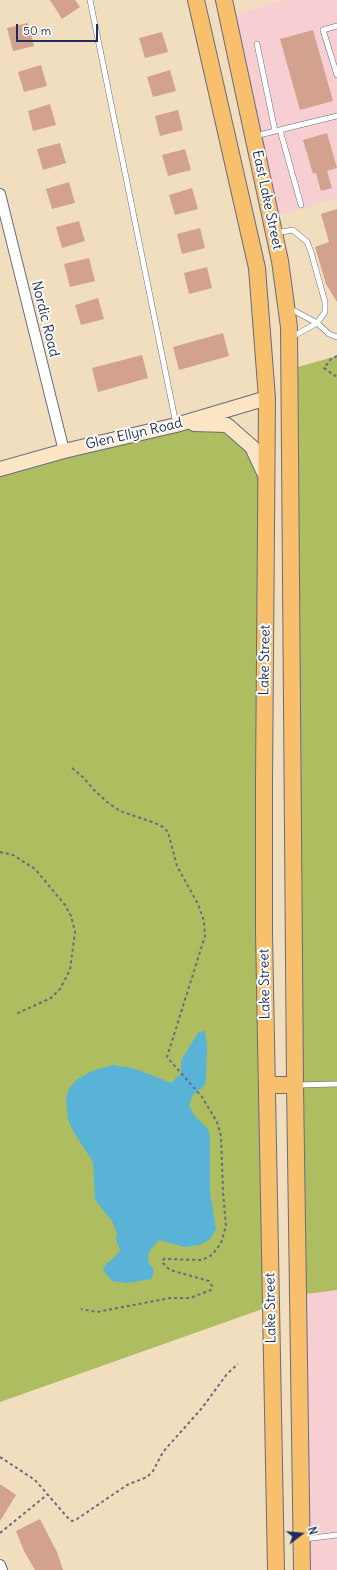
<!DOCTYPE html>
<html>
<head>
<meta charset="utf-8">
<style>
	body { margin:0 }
	#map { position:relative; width:337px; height:1570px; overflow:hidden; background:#f0debe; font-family:Delius,sans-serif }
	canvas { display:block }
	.north { position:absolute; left:281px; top:1514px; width:40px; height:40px; -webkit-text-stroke:3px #fdfcf7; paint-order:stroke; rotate:74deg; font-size:11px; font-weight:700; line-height:16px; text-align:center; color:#1b2f5e }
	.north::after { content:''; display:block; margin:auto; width:14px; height:18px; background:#1b2f5e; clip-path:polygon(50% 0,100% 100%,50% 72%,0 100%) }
	.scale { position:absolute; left:16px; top:24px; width:82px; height:18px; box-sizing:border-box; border:2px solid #1b2f5e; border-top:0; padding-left:5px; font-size:12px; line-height:14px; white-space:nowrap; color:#1b2f5e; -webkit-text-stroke:3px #fdfcf7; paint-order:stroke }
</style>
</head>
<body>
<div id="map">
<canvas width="337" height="1570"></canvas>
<div class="north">N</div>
<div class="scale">50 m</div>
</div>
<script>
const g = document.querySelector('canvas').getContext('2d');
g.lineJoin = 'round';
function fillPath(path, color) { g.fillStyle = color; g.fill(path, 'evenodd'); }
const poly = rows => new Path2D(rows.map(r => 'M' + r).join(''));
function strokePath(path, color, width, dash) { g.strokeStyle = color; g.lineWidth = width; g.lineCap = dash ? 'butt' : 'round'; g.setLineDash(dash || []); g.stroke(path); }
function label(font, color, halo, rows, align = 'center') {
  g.font = font + ' Delius,sans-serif'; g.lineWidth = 4; g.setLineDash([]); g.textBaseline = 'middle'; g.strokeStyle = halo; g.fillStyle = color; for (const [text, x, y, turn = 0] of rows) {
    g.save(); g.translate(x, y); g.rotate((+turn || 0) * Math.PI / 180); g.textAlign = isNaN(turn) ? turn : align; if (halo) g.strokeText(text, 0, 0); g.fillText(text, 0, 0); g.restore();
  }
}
const built = poly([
	[284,0,337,0,337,199,276,216,232,15],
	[337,1290,337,1570,306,1570,306,1294]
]);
const green = poly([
	[337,356,337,1290,298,1295,291,369],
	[199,428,220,430,234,437,249,451,261,478,271,1306,0,1402,0,474,178,430]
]);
const water = poly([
	[205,1031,207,1046,206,1081,205,1085,193,1095,189,1105,194,1115,208,1129,210,1137,210,1192,216,1229,210,1239,200,1245,185,1247,159,1240,151,1249,148,1255,149,1264,154,1269,152,1279,127,1283,112,1281,103,1270,105,1265,118,1254,120,1250,116,1239,117,1233,112,1221,95,1200,93,1162,73,1131,68,1119,66,1097,69,1089,76,1080,92,1071,113,1065,136,1069,171,1083,181,1073,181,1061,191,1044,199,1032]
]);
const building = poly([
	[50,0,75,0,80,7,62,19],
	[28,23,34,46,13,51,7,28],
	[313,30,333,101,300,110,280,39],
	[162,32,168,52,145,58,139,38],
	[41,65,47,86,24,92,18,72],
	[170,70,176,91,153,97,147,77],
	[50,104,56,125,33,131,28,111],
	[178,110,183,130,160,136,155,116],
	[327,133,337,168,327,171,332,188,321,191,316,173,313,174,303,140],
	[60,143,66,163,43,170,37,149],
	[185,149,191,170,168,176,162,155],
	[69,182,75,203,52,209,46,189],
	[192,188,198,209,175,215,169,195],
	[337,209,337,302,326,284,315,247,329,242,321,214],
	[79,221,85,241,62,248,56,227],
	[200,228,205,248,182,254,177,234],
	[89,258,95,281,70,287,64,264],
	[207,267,212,288,189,294,184,273],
	[98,298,104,319,81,325,75,305],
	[223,333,229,356,179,370,173,347],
	[142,355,148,378,98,392,92,368],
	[0,1484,16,1495,0,1521],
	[40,1519,57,1552,63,1570,35,1570,24,1551,16,1531]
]);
const path = poly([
	[337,356,331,359,324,368,337,377],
	[72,768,84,778,93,789,107,802,120,811,155,823,163,827,168,832,177,866,198,904,204,921,205,936,167,1057,202,1097,217,1122,221,1136,223,1192,226,1226,221,1243,212,1255,202,1260,167,1259,164,1259,162,1262,170,1270,209,1281,212,1286,211,1290,190,1298,170,1298,97,1312,81,1309],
	[0,852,13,855,35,869,65,905,71,916,75,932,70,970,60,989,51,998,16,1014],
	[0,1457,35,1480,68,1518,72,1521,77,1519,127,1485,147,1477,153,1471,163,1452,202,1408,227,1374,238,1364],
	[0,1533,48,1494]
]);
const lane = poly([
	[90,0,176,424],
	[337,26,323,30,337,75],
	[257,44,275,131],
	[280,130,301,205],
	[255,136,337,116],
	[275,233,293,230,307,242,311,252,325,302,325,312,317,323,329,334,337,337],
	[289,308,317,323,292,337],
	[296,1085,337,1084],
	[304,1539,337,1535]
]);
const street = poly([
	[0,194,64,451],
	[0,1565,2,1570]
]);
const secondary = poly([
	[194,424,227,425,252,447,266,477],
	[0,469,64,451,176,425,267,398]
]);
const primary = poly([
	[196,0,257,268,267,398,264,783,264,933,276,1570],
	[224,0,280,261,289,327,295,1085,302,1570],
	[267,1085,295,1085]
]);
const streetNames = [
	["East Lake Street",267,200,78],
	["Nordic Road",45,319,76],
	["Glen Ellyn Road",134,434,-13],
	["Lake Street",265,660,-89],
	["Lake Street",265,984,-91],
	["Lake Street",271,1308,-91]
];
fillPath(built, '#f7cfd3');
fillPath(green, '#adbd60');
fillPath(water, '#59b3d6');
fillPath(building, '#d3a28e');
strokePath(lane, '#666c80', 6);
strokePath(street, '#666c80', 12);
strokePath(secondary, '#666c80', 16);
strokePath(primary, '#666c80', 18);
strokePath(path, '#666c80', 2, [3, 3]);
strokePath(lane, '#fff', 5);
strokePath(street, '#fff', 10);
strokePath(secondary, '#fce5c4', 14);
strokePath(primary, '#f8bf6c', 16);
label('14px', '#1b2f5e', '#fdfcf7', streetNames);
</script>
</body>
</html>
